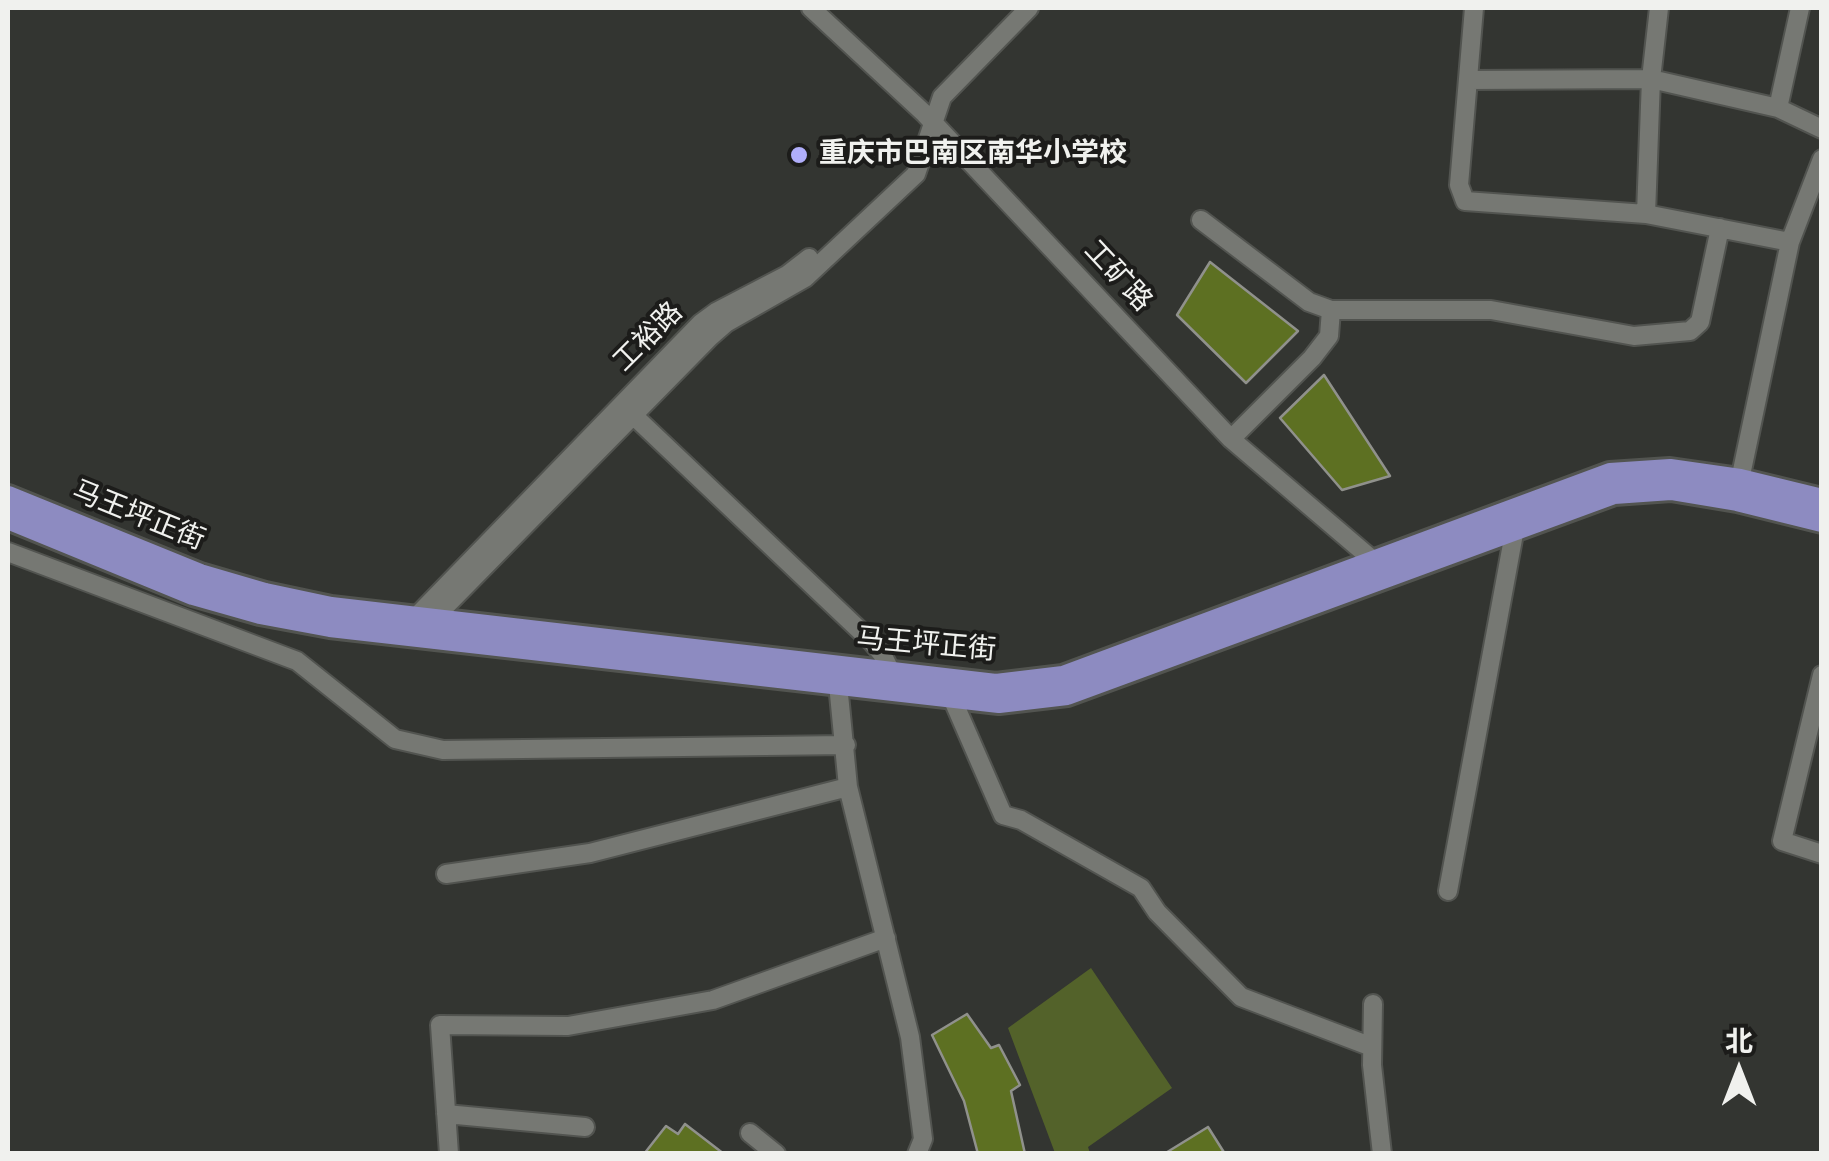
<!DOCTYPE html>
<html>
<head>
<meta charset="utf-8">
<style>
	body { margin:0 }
	#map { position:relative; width:1829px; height:1161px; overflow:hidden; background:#333531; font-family:"Titillium Web","Noto Sans SC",sans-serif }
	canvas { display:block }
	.frame { position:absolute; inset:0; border:10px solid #f0f1ee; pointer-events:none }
	.north { position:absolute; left:1689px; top:1021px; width:100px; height:100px; -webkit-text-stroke:8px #1c1c1a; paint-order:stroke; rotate:0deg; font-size:28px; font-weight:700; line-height:40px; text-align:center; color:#f0f1ee }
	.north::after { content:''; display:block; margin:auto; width:35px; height:45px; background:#f0f1ee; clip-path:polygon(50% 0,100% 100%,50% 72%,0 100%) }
</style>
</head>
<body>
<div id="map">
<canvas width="1829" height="1161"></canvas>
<div class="frame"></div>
<div class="north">北</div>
</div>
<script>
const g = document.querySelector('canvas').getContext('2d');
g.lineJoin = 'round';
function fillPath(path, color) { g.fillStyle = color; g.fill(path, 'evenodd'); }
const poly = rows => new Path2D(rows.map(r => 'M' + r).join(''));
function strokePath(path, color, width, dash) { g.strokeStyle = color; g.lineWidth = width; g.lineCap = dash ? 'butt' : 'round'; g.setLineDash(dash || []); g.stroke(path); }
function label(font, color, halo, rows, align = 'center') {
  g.font = font + ' "Titillium Web","Noto Sans SC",sans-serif'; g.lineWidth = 8; g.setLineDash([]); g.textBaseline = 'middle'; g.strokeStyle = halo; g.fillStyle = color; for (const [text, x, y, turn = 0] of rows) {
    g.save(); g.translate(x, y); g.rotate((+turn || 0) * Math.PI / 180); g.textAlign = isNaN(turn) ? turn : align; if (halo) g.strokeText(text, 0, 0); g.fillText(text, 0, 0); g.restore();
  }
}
const green = poly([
	[1091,968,1172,1088,1088,1147,1090,1153,1055,1153,1008,1028]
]);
const building = poly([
	[1210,262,1298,331,1246,383,1177,315,1210,262],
	[1324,375,1390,476,1342,490,1280,418,1324,375],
	[967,1014,991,1048,999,1045,1020,1085,1011,1091,1025,1154,978,1154,964,1101,932,1035,967,1014],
	[685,1124,724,1154,644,1154,666,1126,678,1134,685,1124],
	[1208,1127,1225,1154,1164,1154,1208,1127]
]);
const minor = poly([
	[811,8,925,114,1231,439,1381,567],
	[1474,8,1459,185,1465,201,1646,214,1790,242],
	[1468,80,1651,79,1778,108,1822,129],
	[1778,108,1800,8],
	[1646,214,1651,79,1659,8],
	[1201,220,1309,302,1331,310,1491,310,1634,336,1690,331,1700,322,1720,228],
	[634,416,871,641,882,654,892,674],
	[1231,439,1312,358,1329,336,1331,310],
	[1740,480,1790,242,1822,159],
	[8,552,297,661,395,739,443,750,846,745],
	[415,618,701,323,716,312,787,275,809,258],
	[432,620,710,337,726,323,805,278,916,174,942,97,1029,8],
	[1822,675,1782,841,1822,854],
	[838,684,848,787,910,1037,923,1139,917,1154],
	[952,698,1003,815,1021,820,1141,888,1157,912,1241,997,1372,1047],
	[446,874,590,853,848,787],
	[1448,891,1515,528],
	[1373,1004,1372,1065,1382,1154],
	[446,1114,585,1127],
	[750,1133,776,1154],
	[449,1154,440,1025,568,1026,713,1000,886,938]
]);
const major = poly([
	[8,497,200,575,265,594,331,608,996,685,1063,677,1610,474,1670,470,1740,480,1822,500],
	[8,518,193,594,260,613,330,626,999,702,1067,694,1614,493,1671,489,1737,500,1822,521]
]);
const markers = [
	[799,155,10,"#b0aefa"]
];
const poiNames = [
	["重庆市巴南区南华小学校",819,155]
];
const streetNames = [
	["工矿路",1117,277,47],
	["工裕路",649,338,-45],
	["马王坪正街",138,517,22],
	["马王坪正街",926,646,5]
];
fillPath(green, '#53622a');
fillPath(building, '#5d7022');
strokePath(building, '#90918c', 2.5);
strokePath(minor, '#525450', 22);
strokePath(major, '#525450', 28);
strokePath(minor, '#767873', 18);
strokePath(major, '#8d8bc1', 22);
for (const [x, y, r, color] of markers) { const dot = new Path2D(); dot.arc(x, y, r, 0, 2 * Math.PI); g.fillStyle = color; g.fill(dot); strokePath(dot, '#1c1c1a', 4); }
label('bold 28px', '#f0f1ee', '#1c1c1a', poiNames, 'left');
label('28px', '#f0f1ee', '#1c1c1a', streetNames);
</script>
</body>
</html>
